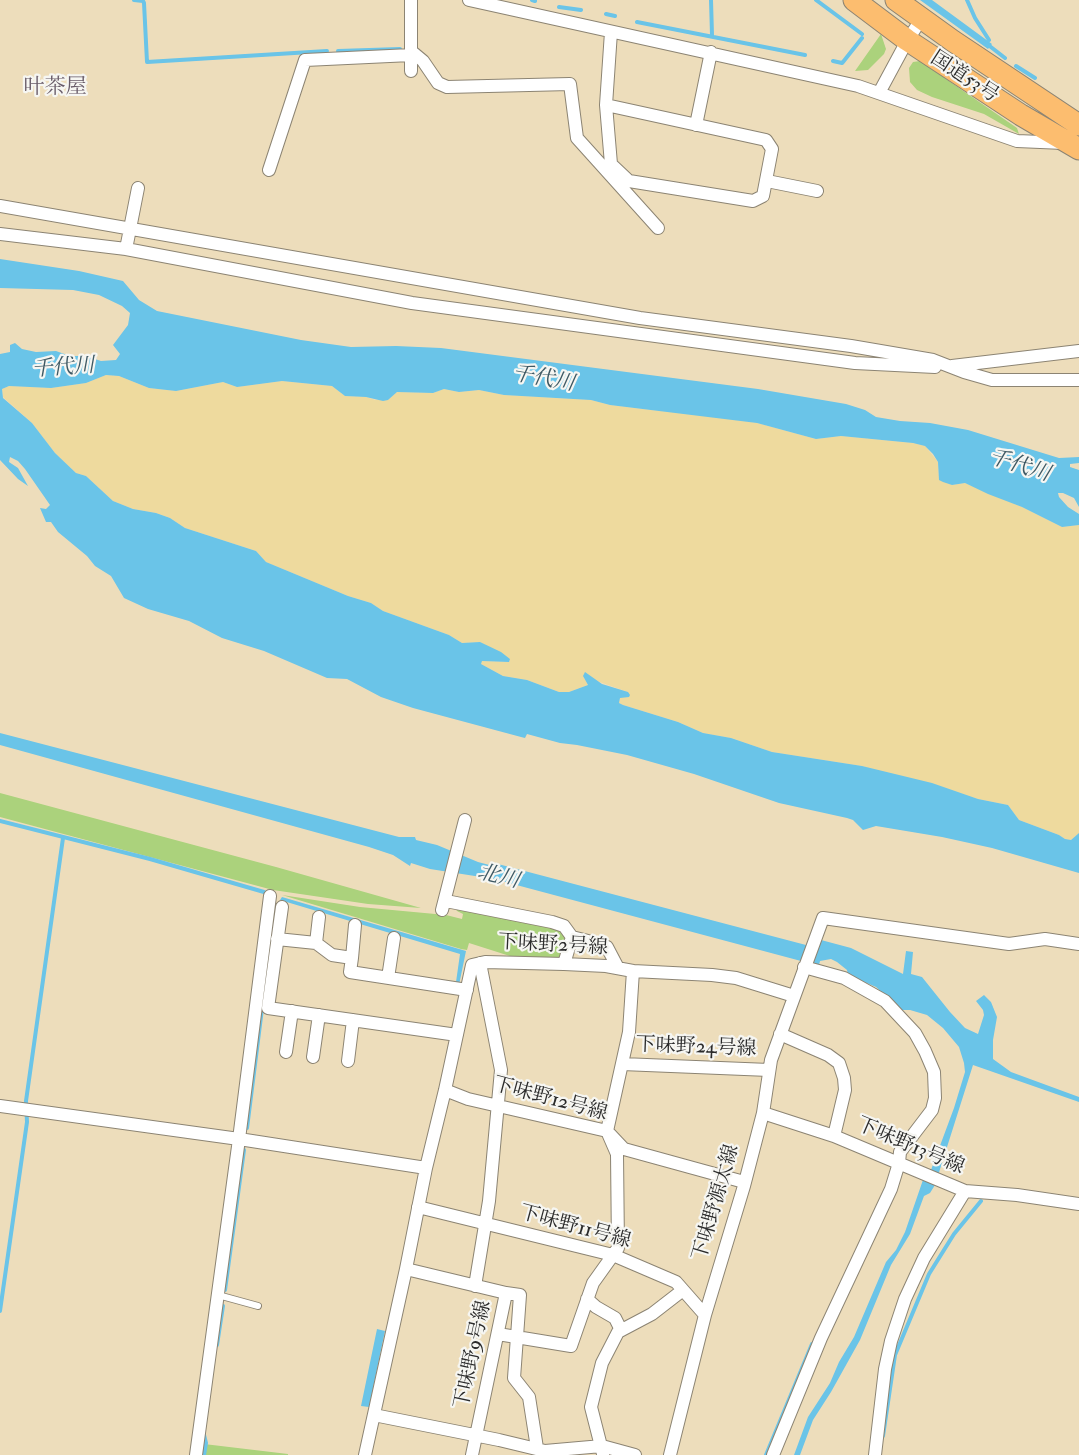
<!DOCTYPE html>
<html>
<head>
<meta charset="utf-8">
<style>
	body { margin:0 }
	canvas { display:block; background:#edddbb }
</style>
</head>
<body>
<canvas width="1079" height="1455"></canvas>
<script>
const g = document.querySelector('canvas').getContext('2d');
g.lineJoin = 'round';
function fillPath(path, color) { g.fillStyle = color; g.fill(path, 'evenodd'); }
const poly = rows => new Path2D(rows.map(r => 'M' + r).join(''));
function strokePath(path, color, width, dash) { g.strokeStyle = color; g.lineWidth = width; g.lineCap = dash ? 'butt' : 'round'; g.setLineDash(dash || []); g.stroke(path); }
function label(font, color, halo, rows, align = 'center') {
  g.font = font + ' "IM FELL Double Pica","Noto Serif JP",serif'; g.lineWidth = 4.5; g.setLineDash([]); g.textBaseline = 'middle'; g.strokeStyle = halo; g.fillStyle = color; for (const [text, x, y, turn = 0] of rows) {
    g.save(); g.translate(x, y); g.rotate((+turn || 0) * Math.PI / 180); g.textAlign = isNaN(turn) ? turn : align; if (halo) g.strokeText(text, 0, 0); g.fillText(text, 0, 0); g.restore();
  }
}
const green = poly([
	[881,34,886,49,884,54,868,70,855,71],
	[920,61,1017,128,1019,134,984,114,932,97,917,90,910,82,909,68,913,62],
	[0,793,276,867,421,908,368,904,273,890,0,817],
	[282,895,360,907,446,915,462,919,463,914,457,911,455,908,545,923,567,932,564,957,513,957,469,943,467,950,461,949],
	[204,1444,288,1454,288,1455,202,1455]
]);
const sand = poly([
	[106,375,119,376,149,388,176,391,223,382,237,387,282,381,332,386,345,396,366,397,375,400,388,400,397,392,433,393,444,389,459,392,479,390,504,395,591,400,610,405,651,410,714,416,757,423,816,439,841,436,913,443,925,446,938,462,939,479,952,485,965,483,1022,507,1062,527,1079,525,1079,833,1071,840,1065,839,1059,835,1019,820,1008,805,978,799,862,766,772,752,731,738,703,733,678,722,623,705,619,703,620,698,628,692,583,676,588,685,569,692,559,692,527,680,503,676,481,664,482,661,509,662,510,659,480,642,462,643,449,635,383,611,371,603,348,596,266,562,256,551,185,528,170,518,156,513,133,509,113,501,86,476,76,473,55,453,32,423,3,397,2,389,9,386,51,388,86,383]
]);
const water = poly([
	[920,0,932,0,992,44,988,49],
	[0,259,79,271,123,281,139,300,157,311,301,340,351,347,396,346,441,348,758,389,846,404,865,410,876,417,900,421,930,423,968,430,1059,458,1079,457,1079,463,1070,464,1070,467,1079,470,1079,507,1074,498,1063,493,1058,493,1059,497,1068,507,1079,514,1079,525,1062,527,1022,507,988,494,965,483,952,485,943,482,939,480,938,462,933,454,925,446,913,443,841,436,816,439,757,423,610,405,591,400,504,395,479,390,459,392,444,389,433,393,397,392,388,400,383,401,366,397,345,396,332,386,282,381,237,387,223,382,176,391,149,388,119,376,106,375,86,383,51,388,9,386,2,389,3,398,32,423,55,453,76,473,86,476,113,501,133,509,156,513,170,518,185,528,256,551,266,562,348,596,371,603,383,611,449,635,462,643,480,642,501,652,510,659,509,662,482,661,481,664,503,676,527,680,559,692,569,692,588,685,583,676,585,672,602,684,628,692,630,695,629,697,620,698,619,703,623,705,678,722,703,733,731,738,772,752,862,766,932,783,978,799,1008,805,1019,820,1059,835,1065,839,1071,840,1079,833,1079,873,992,848,942,837,876,826,863,830,853,820,847,818,779,803,694,774,627,755,577,745,560,743,527,734,525,738,521,737,413,708,381,697,347,679,327,678,264,651,222,638,189,621,148,609,124,598,111,576,95,566,87,556,58,532,51,522,46,522,40,508,46,509,50,505,25,469,18,461,10,457,9,462,18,468,28,486,18,479,0,460,0,354,10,352,10,345,15,343,22,349,36,352,56,351,70,356,86,356,101,361,116,360,120,354,113,345,128,325,130,313,122,306,99,295,73,290,0,288],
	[0,733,399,837,415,837,416,840,437,845,478,862,497,867,498,864,806,945,821,940,851,948,903,974,906,951,913,952,911,974,922,977,950,1012,965,1028,978,1034,984,1015,983,1010,976,1001,984,995,991,1002,997,1017,993,1040,993,1059,1011,1072,1079,1097,1079,1102,973,1065,935,1185,930,1193,924,1196,910,1234,891,1265,860,1340,831,1392,813,1420,800,1455,794,1455,808,1417,830,1383,839,1362,854,1337,886,1262,896,1250,905,1232,924,1177,931,1170,954,1108,965,1072,964,1063,959,1047,943,1028,927,1015,910,1010,901,1010,876,987,848,975,847,970,837,962,831,959,820,961,819,965,801,961,494,879,430,869,411,863,410,866,393,855,369,847,0,745],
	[282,897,466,951,459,985,456,982,460,954,280,900],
	[377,1329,385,1331,369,1407,361,1406]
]);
const stream = poly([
	[134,0,143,1,144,3,147,62,327,51],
	[532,0,535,1],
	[711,0,712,35],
	[816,0,862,34],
	[967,0,975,18,989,40],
	[559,7,581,10],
	[606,14,615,16],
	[637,22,805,55],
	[987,44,1005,58],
	[338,51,400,49],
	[833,61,842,63],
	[843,62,862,38],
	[1016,66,1035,78],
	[0,821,150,859,264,892],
	[247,1128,275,905],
	[225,1290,244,1150],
	[0,1311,27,1122,26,1101,63,838],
	[217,1345,223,1306],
	[204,1435,206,1443,204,1455],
	[883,1436,895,1355,929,1274,954,1234,981,1201],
	[766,1455,812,1344]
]);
const service = poly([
	[218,1295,258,1306]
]);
const minor = poly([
	[411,0,411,71],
	[469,0,858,86,1017,141,1064,143],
	[411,51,423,61,438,83,447,87,570,84,577,138,658,228],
	[879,93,907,41,922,18],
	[606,105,766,140,772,149,763,196,753,201,629,181,611,164,606,105,611,32],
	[696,125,711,52],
	[269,170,305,60,411,55],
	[767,181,817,191],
	[0,206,640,318,851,346,933,360,964,372,992,380,1079,380],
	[0,234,126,249,412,303,855,363,935,367],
	[126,249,138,188],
	[952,366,1079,351],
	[446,901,552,922,564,926,572,937,564,964],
	[282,907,268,1008,457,1035],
	[442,910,465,820],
	[572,937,600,944,607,947,618,968],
	[277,939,316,943,332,955,352,958,350,972,467,990],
	[316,943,319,917],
	[352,958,355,925],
	[633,971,712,975,736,978,794,996],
	[388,978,394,938],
	[780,1034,828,1055,839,1063,844,1078,845,1090,834,1136],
	[286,1052,292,1011],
	[313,1057,319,1015],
	[348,1061,353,1020],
	[622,1064,769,1070],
	[445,1090,468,1099,607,1131,624,1149,744,1182],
	[0,1106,239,1139,426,1168],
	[763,1113,834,1136,965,1191,1017,1195,1079,1204],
	[418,1207,613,1255,676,1282,705,1315],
	[406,1269,506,1293,472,1455],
	[475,1286,489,1201,501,1070,480,963],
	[506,1293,520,1295,514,1378,529,1397,537,1448],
	[587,1299,596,1307,615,1318,621,1330],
	[374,1415,499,1440,545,1451,602,1446,635,1455],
	[603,1454,591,1407,602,1363,618,1332,652,1314,683,1290],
	[196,1455,239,1139,270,896],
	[365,1455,406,1269,426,1168,445,1090,472,965,485,962,564,964,606,966,633,971,629,1032,607,1131,617,1154,618,1248,593,1283,571,1346,498,1334],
	[670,1455,705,1315,744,1186,763,1113,771,1060,823,918,1009,944,1045,939,1079,944],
	[773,1455,821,1338,891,1189,899,1163,900,1152,932,1110,935,1098,934,1072,925,1051,915,1033,885,1001,844,978,804,967],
	[875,1455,885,1369,891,1341,905,1299,924,1258,965,1191]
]);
const trunk = poly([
	[854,0,907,40,1021,115,1079,149],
	[896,0,953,41,1079,125]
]);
const streetNames = [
	["国道53号",964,78,33],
	["下味野2号線",553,946,3],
	["下味野24号線",696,1048,2],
	["下味野12号線",550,1100,15],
	["下味野13号線",910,1147,23],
	["下味野源太線",717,1203,-74],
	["下味野11号線",575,1228,15],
	["下味野9号線",474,1355,-78]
];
const neighbourhoodNames = [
	["叶茶屋",55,88]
];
const waterNames = [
	["千代川",63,369,-4],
	["千代川",543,380,10],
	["千代川",1019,467,17],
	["北川",498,878,14]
];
fillPath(green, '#abd27c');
fillPath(sand, '#eeda9e');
fillPath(water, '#6ac4e8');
strokePath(stream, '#6ac4e8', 4);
strokePath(service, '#8c8473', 8);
strokePath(minor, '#8c8473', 14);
strokePath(trunk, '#8c8473', 23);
strokePath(service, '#fff', 6);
strokePath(minor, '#fff', 12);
strokePath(trunk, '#fcbd6f', 21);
label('20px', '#2b2b2b', '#f6f6f2', streetNames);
label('21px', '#685b68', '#f6f6f2', neighbourhoodNames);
label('italic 21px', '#3e5964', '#f6f6f2', waterNames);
</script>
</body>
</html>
